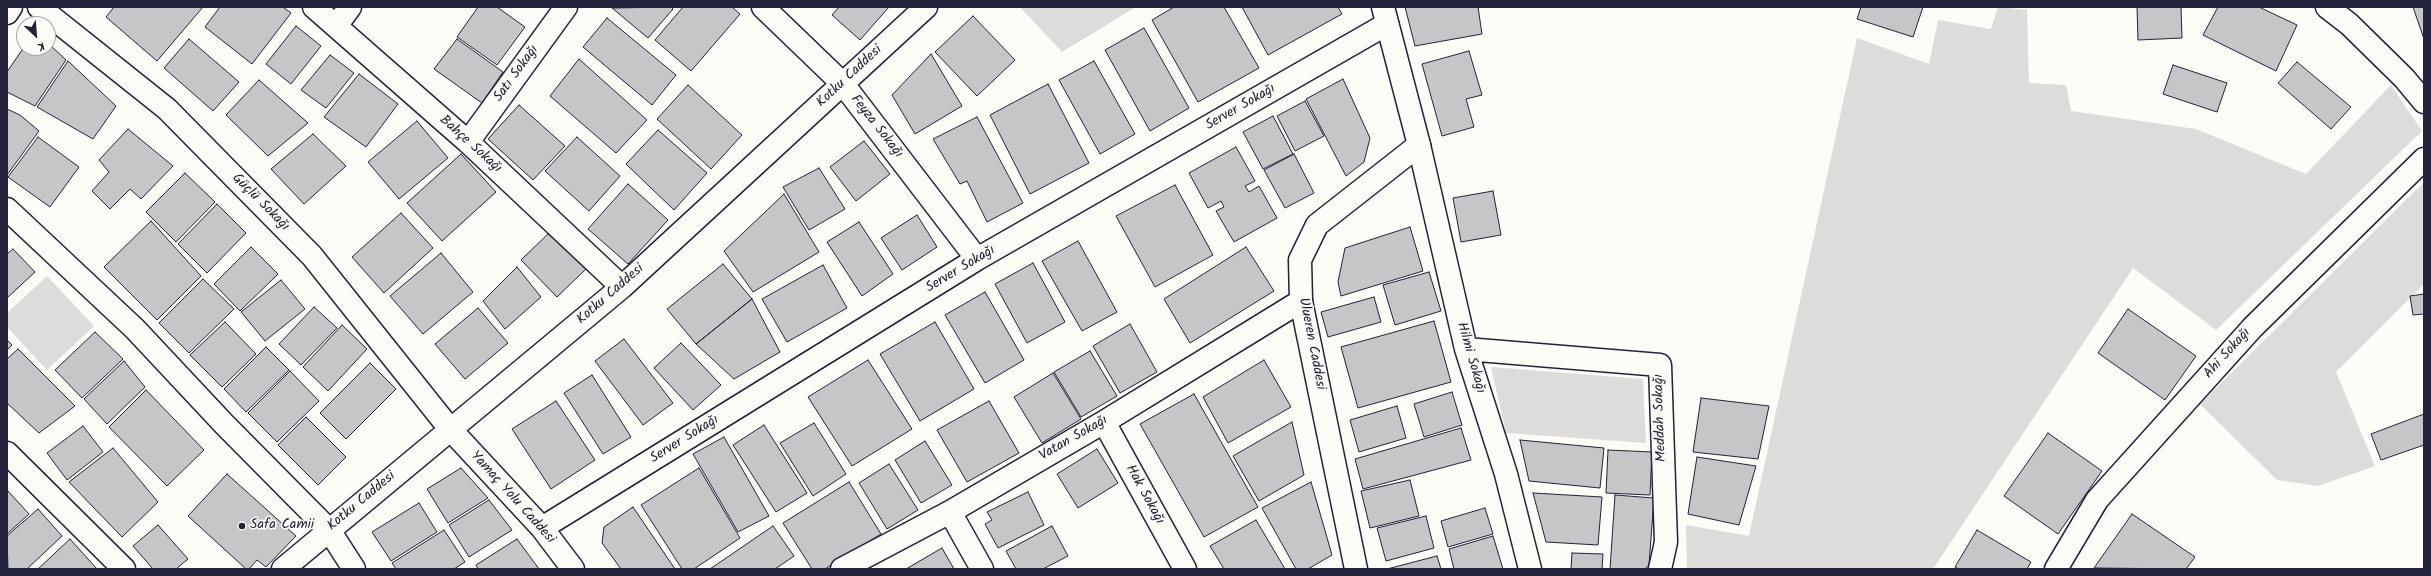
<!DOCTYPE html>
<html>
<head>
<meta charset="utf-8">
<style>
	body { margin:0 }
	#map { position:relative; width:2431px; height:576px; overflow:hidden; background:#fdfcf7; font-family:Kalam,sans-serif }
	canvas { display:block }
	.frame { position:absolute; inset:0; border:8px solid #22223b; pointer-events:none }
	.north { position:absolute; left:16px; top:16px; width:40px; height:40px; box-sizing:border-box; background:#fdfcf7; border:1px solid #a5a5ac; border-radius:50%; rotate:154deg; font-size:11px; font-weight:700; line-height:16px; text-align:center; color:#22223b }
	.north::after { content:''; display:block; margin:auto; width:14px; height:18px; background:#22223b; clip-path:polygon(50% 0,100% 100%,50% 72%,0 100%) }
</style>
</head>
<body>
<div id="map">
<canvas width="2431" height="576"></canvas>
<div class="frame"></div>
<div class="north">K</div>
</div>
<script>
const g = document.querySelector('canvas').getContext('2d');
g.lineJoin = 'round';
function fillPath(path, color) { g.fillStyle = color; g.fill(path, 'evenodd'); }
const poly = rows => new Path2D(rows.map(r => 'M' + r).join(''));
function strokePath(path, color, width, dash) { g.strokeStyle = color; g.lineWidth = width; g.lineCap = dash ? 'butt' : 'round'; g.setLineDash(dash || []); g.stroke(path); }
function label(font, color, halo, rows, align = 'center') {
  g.font = font + ' Kalam,sans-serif'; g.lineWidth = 3; g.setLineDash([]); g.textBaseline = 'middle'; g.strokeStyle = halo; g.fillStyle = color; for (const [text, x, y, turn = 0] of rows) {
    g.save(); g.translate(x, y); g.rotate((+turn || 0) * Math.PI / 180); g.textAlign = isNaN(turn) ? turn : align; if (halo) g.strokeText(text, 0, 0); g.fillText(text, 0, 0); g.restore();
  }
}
const green = poly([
	[1020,7,1136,7,1062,52],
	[1998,7,2027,10,2029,83,2066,85,2071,111,2196,129,2306,174,2391,85,2422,131,2216,330,2133,268,1933,569,1687,569,1686,525,1749,536,1857,38,1929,64,1938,20,1991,29],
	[2424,182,2424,284,2336,372,2375,466,2318,486,2277,480,2200,404],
	[47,276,94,326,47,370,7,327,7,313],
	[1491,367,1643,379,1646,443,1506,433]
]);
const building = poly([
	[114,7,203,7,157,61,106,17,114,7],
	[220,7,283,7,291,13,252,64,205,27,220,7],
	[478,7,497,7,525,27,497,65,457,37,478,7],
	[671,7,673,9,648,38,612,8,671,7],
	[683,7,732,7,740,14,691,71,655,40,683,7],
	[839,7,889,7,860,40,832,15,839,7],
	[1174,7,1224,7,1259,68,1198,102,1152,20,1174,7],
	[1242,7,1338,7,1342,14,1268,55,1242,7],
	[1405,7,1478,7,1482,34,1415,46,1405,7],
	[1861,7,1923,7,1913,37,1857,19,1861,7],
	[2137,7,2181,7,2182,38,2138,40,2137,7],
	[2218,7,2259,7,2297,25,2276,71,2203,35,2218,7],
	[2413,7,2424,7,2424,39,2413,7],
	[973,16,1015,60,977,96,935,52,973,16],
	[607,18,676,75,652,105,583,47,607,18],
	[296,26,321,46,291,84,266,64,296,26],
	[1144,28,1189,108,1150,131,1105,50,1144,28],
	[189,39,239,82,213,111,164,68,189,39],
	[457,39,503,72,482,103,434,69,457,39],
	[48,43,66,60,35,106,7,92,7,72,24,47,48,48,48,43],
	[1469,51,1482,95,1466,99,1474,127,1442,136,1422,64,1469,51],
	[931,54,962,106,915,134,892,95,931,54],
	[330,55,354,73,326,108,301,90,330,55],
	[579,59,647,120,616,153,550,96,579,59],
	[68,61,116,106,93,139,37,107,68,61],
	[1094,61,1135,134,1100,154,1059,80,1094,61],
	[2297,62,2351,107,2331,129,2278,83,2297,62],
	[2173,65,2227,83,2217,112,2163,94,2173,65],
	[359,74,398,104,366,147,324,117,359,74],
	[1343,79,1370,138,1364,162,1346,176,1306,99,1343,79],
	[259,80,308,123,268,156,226,115,259,80],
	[1048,84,1089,163,1030,194,990,115,1048,84],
	[688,85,742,135,711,169,657,119,688,85],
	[1305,101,1324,136,1295,151,1277,116,1305,101],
	[519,105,565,146,533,180,488,139,519,105],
	[7,109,20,115,39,131,7,175,7,109],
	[1273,116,1293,154,1263,169,1243,132,1273,116],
	[977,117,1023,203,987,222,967,181,960,184,933,139,977,117],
	[417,121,448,158,399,199,368,162,417,121],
	[128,129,173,166,141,199,130,189,110,209,92,191,109,172,99,160,128,129],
	[658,130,707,173,674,210,626,164,658,130],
	[313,134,346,166,304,204,271,169,313,134],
	[38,137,79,167,50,207,8,177,38,137],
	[577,137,620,176,589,211,545,171,577,137],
	[864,141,890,174,856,201,830,167,864,141],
	[1236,147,1255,181,1245,186,1249,192,1259,186,1277,218,1234,242,1216,211,1224,207,1221,201,1208,208,1189,173,1236,147],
	[461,154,496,192,442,241,407,203,461,154],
	[1294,154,1314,193,1285,208,1264,170,1294,154],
	[819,168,845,209,809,230,783,187,819,168],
	[185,173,215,202,176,242,146,212,185,173],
	[628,184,668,220,628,264,588,229,628,184],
	[1175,185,1213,255,1155,287,1116,216,1175,185],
	[1493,191,1501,235,1461,242,1453,198,1493,191],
	[784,194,819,252,753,292,724,251,784,194],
	[217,204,246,233,207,273,178,244,217,204],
	[401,213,433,248,384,293,352,257,401,213],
	[917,215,937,247,902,270,881,238,917,215],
	[151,221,201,276,157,320,104,267,151,221],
	[859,222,893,274,862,296,827,242,859,222],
	[1410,227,1423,271,1341,296,1338,282,1345,248,1410,227],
	[550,232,586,269,557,297,521,260,550,232],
	[1078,241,1117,312,1082,331,1042,261,1078,241],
	[251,247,278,274,240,311,214,284,251,247],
	[1246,247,1274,291,1190,343,1164,299,1246,247],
	[13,249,35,272,7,298,7,254,13,249],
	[441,253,473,292,423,334,390,296,441,253],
	[1033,263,1065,322,1027,343,995,284,1033,263],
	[723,264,752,299,696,344,667,309,723,264],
	[823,265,847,308,787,342,762,299,823,265],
	[517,267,541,297,505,329,483,301,517,267],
	[1429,272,1441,311,1395,325,1383,285,1429,272],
	[203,279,234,309,189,353,159,323,203,279],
	[281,280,305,309,265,341,241,312,281,280],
	[985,292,1024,360,985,383,945,315,985,292],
	[2424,294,2424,314,2413,315,2410,296,2424,294],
	[1374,297,1381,322,1328,337,1321,312,1374,297],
	[752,299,780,352,734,379,696,344,752,299],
	[314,307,337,328,301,365,279,344,314,307],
	[478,308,508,343,465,379,435,344,478,308],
	[2128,309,2196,356,2165,400,2098,353,2128,309],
	[1434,321,1451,382,1358,408,1341,347,1434,321],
	[225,322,256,354,222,387,190,355,225,322],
	[935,322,974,389,920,421,880,354,935,322],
	[1130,324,1157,372,1120,393,1093,346,1130,324],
	[342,325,367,349,328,391,303,367,342,325],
	[95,332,123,359,82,398,55,370,95,332],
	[624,339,673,403,643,425,595,361,624,339],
	[7,340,12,345,7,350,7,340],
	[681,343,721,385,693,410,654,368,681,343],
	[266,347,289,370,246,412,224,389,266,347],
	[18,349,75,406,39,433,7,403,7,359,18,349],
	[1090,351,1117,396,1081,417,1054,372,1090,351],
	[868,360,912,429,852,466,808,397,868,360],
	[1264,360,1291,407,1228,443,1203,397,1264,360],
	[124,361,145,387,107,424,84,399,124,361],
	[370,363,396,389,346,439,320,413,370,363],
	[290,371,319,401,277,442,248,413,290,371],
	[1053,373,1081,419,1042,443,1014,397,1053,373],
	[592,375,631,437,603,454,564,393,592,375],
	[146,390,204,450,167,486,109,427,146,390],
	[1452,392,1462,425,1424,437,1414,404,1452,392],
	[1194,394,1258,507,1204,537,1140,424,1194,394],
	[1701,398,1769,406,1758,459,1693,452,1701,398],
	[556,401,595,460,551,489,512,429,556,401],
	[989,401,1019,453,967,482,937,430,989,401],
	[1397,406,1406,438,1359,452,1350,420,1397,406],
	[2424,414,2424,445,2381,460,2371,434,2424,414],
	[306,417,346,457,318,485,278,445,306,417],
	[1292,422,1304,475,1259,501,1233,456,1292,422],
	[814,423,846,474,813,496,780,443,814,423],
	[764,425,807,493,776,512,733,445,764,425],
	[83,426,103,452,67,480,47,453,83,426],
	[1461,428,1471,460,1363,489,1355,459,1461,428],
	[2048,433,2102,471,2058,534,2004,496,2048,433],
	[724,437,769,516,738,532,693,454,724,437],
	[1520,440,1604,448,1600,488,1529,481,1520,440],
	[925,441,952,485,921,503,895,460,925,441],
	[113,448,158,502,122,537,69,482,113,448],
	[1097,449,1118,483,1078,508,1057,474,1097,449],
	[1608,450,1652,452,1650,495,1606,493,1608,450],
	[1697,457,1756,466,1739,525,1688,514,1697,457],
	[889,464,918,510,887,529,859,483,889,464],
	[461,468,488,498,448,523,427,489,461,468],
	[699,468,740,538,694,569,682,569,641,505,699,468],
	[227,474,296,536,266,567,257,560,249,569,246,569,188,516,227,474],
	[1410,480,1419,516,1370,528,1361,491,1410,480],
	[849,482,881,534,825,569,812,569,783,523,849,482],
	[1311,482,1332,555,1308,569,1296,569,1262,508,1311,482],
	[7,490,29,514,7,534,7,490],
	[1028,492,1044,525,998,548,985,524,992,520,987,512,1028,492],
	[1533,493,1602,497,1598,545,1546,542,1533,493],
	[1615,495,1654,498,1649,565,1645,569,1610,569,1615,495],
	[489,500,512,530,469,557,449,525,489,500],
	[419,503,437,532,391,561,372,532,419,503],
	[633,507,675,569,621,569,602,543,604,527,633,507],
	[1485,508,1493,534,1448,547,1441,521,1485,508],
	[38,509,62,536,27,569,8,569,7,536,38,509],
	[2132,514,2195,557,2186,569,2094,568,2132,514],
	[1426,516,1434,548,1386,561,1377,528,1426,516],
	[1256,520,1285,569,1224,569,1210,546,1256,520],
	[158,525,188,559,176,569,153,569,133,546,158,525],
	[773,526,794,556,775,569,710,569,773,526],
	[1052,526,1068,556,1043,569,1016,569,1006,551,1052,526],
	[444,530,465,562,454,569,396,569,392,563,444,530],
	[1977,530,2031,562,2027,569,1959,569,1955,567,1977,530],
	[1493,536,1503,569,1454,569,1449,549,1493,536],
	[70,539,97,569,38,569,70,539],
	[517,539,539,569,478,569,476,565,517,539],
	[942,548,954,569,906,569,942,548],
	[1572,553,1603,554,1602,569,1571,569,1572,553],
	[1437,556,1441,569,1387,569,1437,556]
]);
const minor = poly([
	[39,7,167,109,312,256,450,429,542,528,573,569],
	[314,7,468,142,622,287],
	[763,7,843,84,977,259],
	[7,13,11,7],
	[336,26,350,7],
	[468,142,566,7],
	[1419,145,1466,349,1506,474,1530,569],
	[7,209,135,329,224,424,329,530,354,569],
	[1466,349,1660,365,1666,542,1660,569],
	[1104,422,1185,569],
	[7,453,124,569],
	[950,512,982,569],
	[542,528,977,259,1387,24],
	[283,569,622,287,926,7],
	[842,569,950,512,1104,422,1301,301],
	[2056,569,2097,500,2253,327,2424,159]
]);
const tertiary = poly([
	[1356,569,1301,301,1300,260,1317,225,1419,145,1383,7]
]);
const secondary = poly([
	[2327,7,2349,24,2404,78,2424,102]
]);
const markers = [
	[242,526,4,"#22223b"]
];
const streetNames = [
	["Satı Sokağı",517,74,-54],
	["Kotku Caddesi",850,77,-43],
	["Server Sokağı",1241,108,-30],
	["Feyza Sokağı",876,127,52],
	["Bahçe Sokağı",470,145,42],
	["Güçlü Sokağı",260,203,45],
	["Server Sokağı",961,270,-31],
	["Kotku Caddesi",611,295,-41],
	["Ulueren Caddesi",1311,344,79],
	["Ahi Sokağı",2228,354,-48],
	["Hilmi Sokağı",1470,358,74],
	["Meddah Sokağı",1661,418,-92],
	["Vatan Sokağı",1074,439,-30],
	["Server Sokağı",685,440,-32],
	["Hak Sokağı",1144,495,61],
	["Yamaç Yolu Caddesi",512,498,48],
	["Kotku Caddesi",362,502,-40]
];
const poiNames = [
	["Safa Camii",250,526]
];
fillPath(green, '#dddcdb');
fillPath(building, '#c6c6c8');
strokePath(building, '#22223b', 1);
strokePath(minor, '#22223b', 25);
strokePath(tertiary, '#22223b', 25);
strokePath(secondary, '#22223b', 25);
strokePath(minor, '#fdfcf7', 22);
strokePath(tertiary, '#fdfcf7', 22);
strokePath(secondary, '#fdfcf7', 22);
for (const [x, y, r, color] of markers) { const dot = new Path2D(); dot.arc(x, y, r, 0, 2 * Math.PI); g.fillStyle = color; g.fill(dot); strokePath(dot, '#fdfcf7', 1.5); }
label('14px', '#22223b', '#fdfcf7', streetNames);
label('14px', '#22223b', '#fdfcf7', poiNames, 'left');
</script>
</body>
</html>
